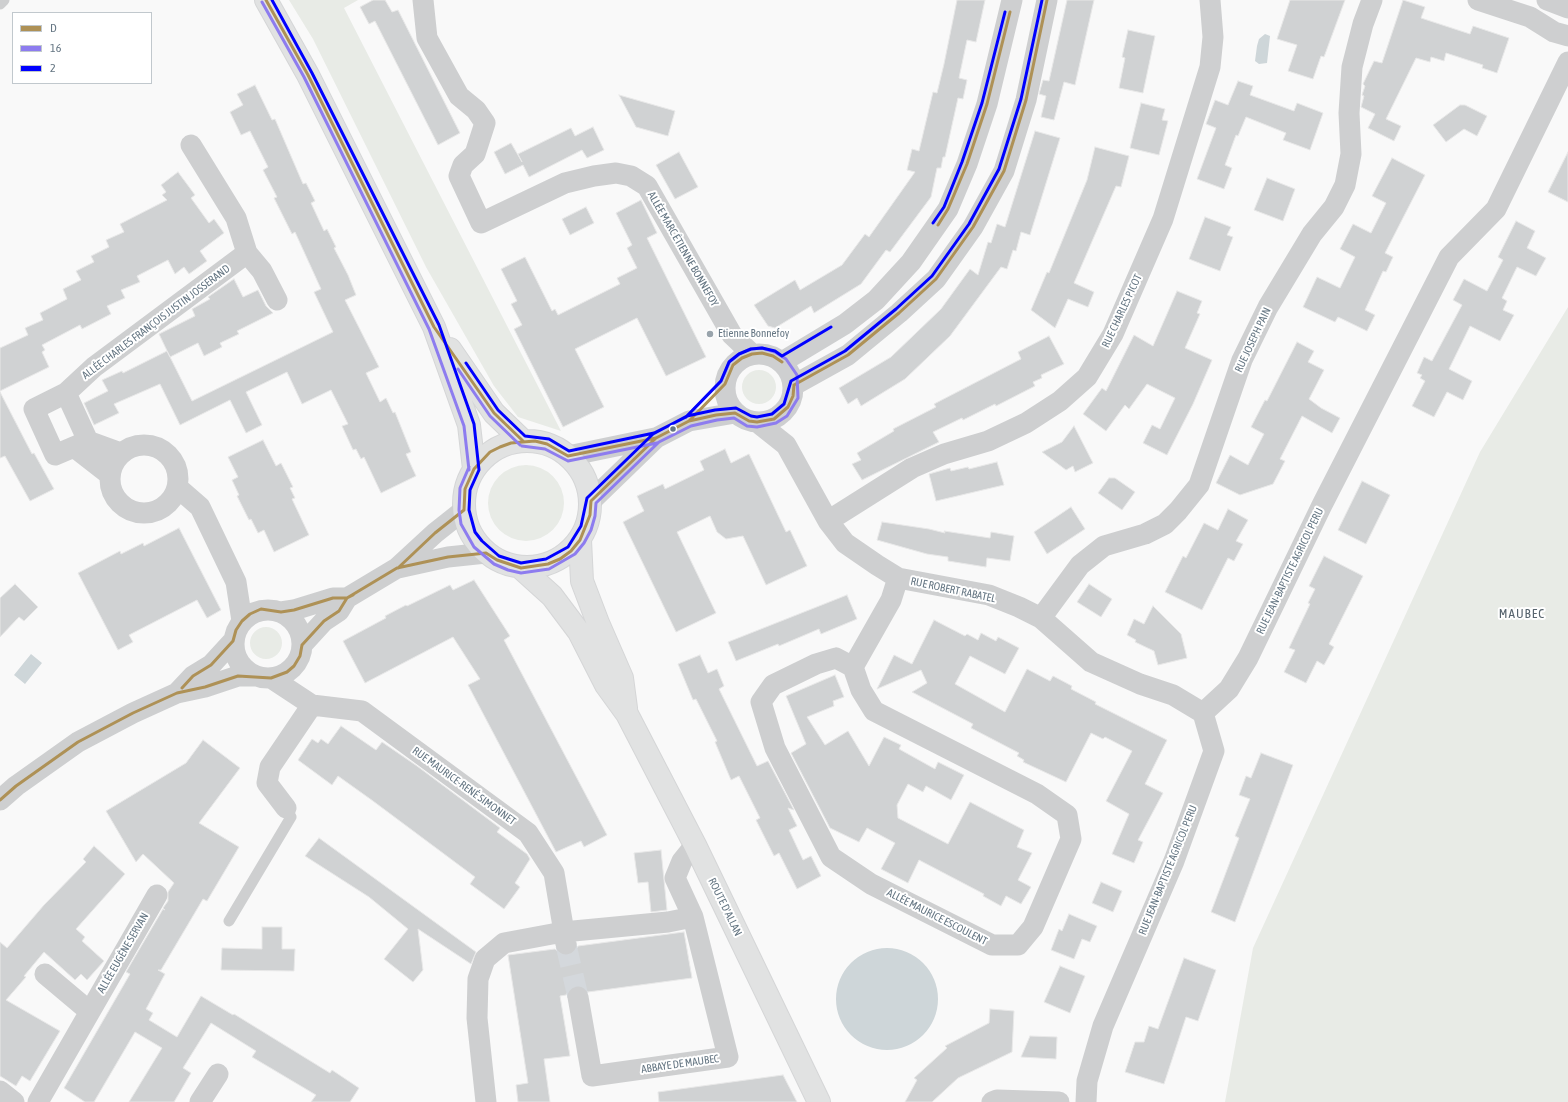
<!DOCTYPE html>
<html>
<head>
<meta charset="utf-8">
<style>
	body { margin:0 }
	#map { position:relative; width:1568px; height:1102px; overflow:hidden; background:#f9f9f9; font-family:"Asap Condensed",sans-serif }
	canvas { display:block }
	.legend { position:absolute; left:12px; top:12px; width:140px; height:72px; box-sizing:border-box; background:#fff; border:1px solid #c1c8cd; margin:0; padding:5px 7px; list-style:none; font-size:12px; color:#657683 }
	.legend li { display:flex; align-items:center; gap:8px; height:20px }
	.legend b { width:20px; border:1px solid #c1c8cd }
</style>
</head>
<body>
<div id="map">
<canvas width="1568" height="1102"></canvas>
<ul class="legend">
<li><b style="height:5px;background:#ae9156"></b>D</li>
<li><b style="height:5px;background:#8d7cef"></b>16</li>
<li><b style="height:5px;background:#00f"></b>2</li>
</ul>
</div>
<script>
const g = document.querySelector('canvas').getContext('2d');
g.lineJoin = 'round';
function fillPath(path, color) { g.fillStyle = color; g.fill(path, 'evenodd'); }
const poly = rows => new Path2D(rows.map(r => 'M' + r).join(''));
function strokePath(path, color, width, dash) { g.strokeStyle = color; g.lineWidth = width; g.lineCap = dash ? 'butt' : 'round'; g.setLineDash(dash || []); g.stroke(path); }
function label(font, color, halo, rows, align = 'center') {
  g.font = font + ' "Asap Condensed",sans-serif'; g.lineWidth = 4; g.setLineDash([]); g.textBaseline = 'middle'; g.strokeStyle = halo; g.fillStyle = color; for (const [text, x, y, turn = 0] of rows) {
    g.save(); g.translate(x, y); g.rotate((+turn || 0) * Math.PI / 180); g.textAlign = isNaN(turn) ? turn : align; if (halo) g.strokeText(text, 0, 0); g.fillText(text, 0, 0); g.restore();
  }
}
const green = poly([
	[289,0,358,0,344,8,561,431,518,417,494,386,426,267,313,39],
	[1568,307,1568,1102,1225,1102,1253,948,1480,452],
	'742 387a17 17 0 1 1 34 0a17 17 0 1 1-34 0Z',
	'488 503a38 38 0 1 1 76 0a38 38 0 1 1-76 0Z',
	'250 643a16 16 0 1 1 32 0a16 16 0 1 1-32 0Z'
]);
const water = poly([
	[1265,34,1270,36,1267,63,1259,64,1255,61,1257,46,1259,39],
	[31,654,42,663,25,684,14,675],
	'836 999a51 51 0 1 1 102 0a51 51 0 1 1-102 0Z'
]);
const building = poly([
	[373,0,385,0,392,12,398,10,460,133,438,145,375,21,369,24,360,7,373,0],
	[957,0,985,0,976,42,967,40,959,78,967,80,963,99,958,98,945,157,943,157,941,168,937,168,931,197,890,252,886,250,861,284,814,313,811,306,775,328,768,326,754,305,795,280,800,290,842,265,865,234,869,237,915,172,907,170,912,149,919,151,933,92,937,93,944,64,957,0],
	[1067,0,1094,0,1075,85,1064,82,1054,120,1041,117,1046,96,1039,94,1043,80,1049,81,1067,0],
	[1290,0,1345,0,1324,57,1321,56,1313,79,1288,71,1297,45,1277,39,1290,0],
	[1403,0,1425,7,1421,18,1470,34,1473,26,1509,38,1497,73,1482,68,1483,65,1446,53,1444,61,1431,57,1430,62,1416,58,1386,119,1401,126,1394,141,1368,128,1375,114,1361,107,1364,96,1362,95,1365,86,1363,84,1374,61,1382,63,1403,0],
	[1128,30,1155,36,1143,93,1119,88,1125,58,1122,57,1128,30],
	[1238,81,1253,86,1250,95,1294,111,1297,103,1323,113,1310,150,1283,140,1286,133,1246,117,1238,136,1236,135,1225,165,1232,168,1224,189,1197,179,1216,128,1206,124,1215,100,1228,105,1238,81],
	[255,85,272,120,275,119,303,184,306,183,315,201,311,203,324,231,327,229,336,247,334,248,348,275,356,295,345,300,379,367,366,373,380,402,386,398,393,413,395,412,411,452,406,454,416,476,381,493,364,457,361,459,356,449,353,450,342,426,348,424,331,390,302,404,287,372,246,392,262,425,246,433,230,400,180,425,160,384,114,404,119,413,94,425,84,403,108,391,102,380,122,371,123,373,167,351,192,401,333,332,314,292,321,289,295,232,292,234,274,198,277,197,263,170,268,167,250,131,241,135,230,112,243,105,237,94,255,85],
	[619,95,675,111,668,136,636,127,619,95],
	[1141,103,1165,109,1162,120,1168,121,1159,155,1130,148,1141,103],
	[1460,105,1465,105,1487,116,1477,136,1464,129,1446,142,1433,125,1460,105],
	[593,127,604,150,587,158,582,150,529,177,523,165,505,174,494,152,511,143,522,162,518,154,571,128,575,136,593,127],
	[1035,131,1060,138,1030,235,1021,232,1016,251,1013,250,1007,269,1001,267,950,336,905,379,861,406,857,398,848,404,839,388,891,357,941,309,970,269,978,275,988,242,991,243,997,224,1005,227,1035,131],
	[1095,147,1129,156,1121,187,1116,186,1074,283,1094,292,1088,307,1068,299,1055,328,1031,310,1047,272,1049,273,1087,180,1095,147],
	[679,152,698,187,675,199,656,165,679,152],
	[1568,152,1568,202,1548,192,1568,152],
	[1392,158,1425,175,1385,253,1393,257,1386,272,1383,271,1365,310,1375,315,1367,331,1338,317,1335,322,1303,307,1317,277,1340,288,1355,257,1340,249,1353,224,1371,233,1386,203,1372,196,1392,158],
	[178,172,195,195,191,198,209,223,214,219,224,233,200,251,207,261,189,274,184,267,175,274,168,260,137,276,140,282,121,290,125,298,107,306,111,314,82,329,80,325,42,345,45,350,42,352,49,367,0,391,0,348,28,335,25,328,43,320,40,313,67,299,63,289,81,280,76,271,94,262,91,256,109,247,106,240,124,232,120,224,167,200,162,195,166,192,161,185,178,172],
	[1267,178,1295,189,1283,221,1254,210,1267,178],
	[641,200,657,233,647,238,706,357,666,376,637,318,575,349,604,407,563,427,514,329,522,325,511,304,517,301,501,269,525,257,552,311,555,309,558,315,620,284,617,278,637,268,627,248,632,245,616,213,641,200],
	[586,207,594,223,570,235,562,219,586,207],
	[1205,217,1231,227,1227,235,1233,237,1220,271,1189,259,1205,217],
	[1516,221,1535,231,1527,248,1546,258,1536,276,1517,267,1502,298,1507,301,1503,310,1514,315,1500,341,1470,326,1449,369,1472,381,1463,400,1447,392,1434,417,1412,406,1425,381,1420,378,1422,375,1417,373,1424,357,1432,361,1462,305,1453,300,1464,279,1487,291,1503,260,1498,257,1516,221],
	[234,279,243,297,258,290,266,306,273,313,237,331,239,334,220,343,222,347,204,356,198,343,170,357,159,334,195,316,192,309,210,299,208,297,234,279],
	[1177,291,1202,301,1197,313,1200,314,1185,348,1212,360,1193,404,1167,455,1143,443,1152,425,1160,429,1175,398,1147,384,1129,409,1125,405,1106,431,1083,414,1102,388,1106,391,1134,335,1153,346,1177,291],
	[1049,336,1064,364,1041,375,1042,378,1033,382,1035,386,996,406,995,404,963,420,962,418,933,432,939,442,862,480,852,464,861,460,857,453,894,431,893,429,936,407,934,404,1021,359,1018,352,1049,336],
	[1297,342,1314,351,1308,362,1324,370,1309,399,1321,408,1340,418,1332,433,1302,416,1280,459,1285,461,1273,484,1240,495,1216,483,1230,455,1248,465,1264,434,1251,427,1265,400,1267,401,1297,342],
	[0,392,32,454,34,453,54,489,30,501,5,456,0,458,0,392],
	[1074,426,1093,463,1075,472,1073,466,1066,470,1042,452,1062,442,1074,426],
	[263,440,276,466,281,463,293,487,290,488,295,498,292,499,309,535,274,552,264,530,258,533,251,519,249,520,237,496,239,495,232,480,238,477,228,457,263,440],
	[725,449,731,463,749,454,786,532,790,530,807,566,766,585,743,536,726,539,717,532,710,516,677,532,716,613,676,632,623,522,644,511,637,496,663,484,665,489,704,470,700,461,725,449],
	[997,462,1004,485,936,501,929,474,950,468,951,471,968,467,969,469,997,462],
	[1109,478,1115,478,1135,492,1122,510,1098,493,1109,478],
	[1362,481,1390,495,1366,544,1338,530,1362,481],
	[1071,507,1085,529,1047,554,1034,532,1071,507],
	[1228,509,1248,520,1236,541,1243,544,1234,561,1228,558,1202,610,1165,592,1183,556,1186,558,1204,523,1218,530,1228,509],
	[882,522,929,529,945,533,944,531,990,538,991,532,1014,536,1010,561,987,558,986,567,948,561,948,557,927,554,877,540,882,522],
	[179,528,221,610,207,618,197,600,129,635,133,642,118,650,78,573,120,551,121,554,143,543,144,546,179,528],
	[1324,556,1363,576,1329,644,1334,647,1324,665,1317,661,1306,683,1284,672,1295,650,1289,648,1310,604,1308,603,1315,589,1309,586,1324,556],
	[474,580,510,636,504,640,607,835,584,847,581,841,556,852,468,685,480,679,453,637,365,683,343,641,386,618,385,616,406,605,407,606,450,585,453,590,474,580],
	[15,584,38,607,24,621,19,617,0,637,0,598,15,584],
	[1089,584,1112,599,1101,617,1077,602,1089,584],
	[847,595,857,619,821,634,819,629,779,646,778,644,736,661,728,642,847,595],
	[1153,606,1181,634,1187,658,1158,665,1154,651,1135,642,1136,640,1127,635,1134,619,1144,624,1153,606],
	[934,620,965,636,967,634,978,640,981,633,996,641,998,637,1019,648,1005,674,970,656,955,684,1005,712,1027,669,1050,681,1053,676,1072,686,1071,689,1096,702,1095,704,1167,740,1145,784,1163,793,1138,840,1143,842,1134,863,1112,854,1129,814,1106,801,1132,751,1105,737,1103,739,1091,733,1066,782,1023,762,1024,760,1017,756,1019,753,971,728,973,724,912,692,927,683,921,670,877,689,894,655,912,664,934,620],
	[700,655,708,673,717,669,724,686,719,689,757,766,768,761,794,810,788,808,797,826,789,830,803,860,811,856,821,876,797,889,779,853,774,856,756,820,760,818,739,776,731,780,715,742,717,741,696,699,693,700,678,664,700,655],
	[835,675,844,697,833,701,834,706,807,717,825,745,848,731,869,766,884,737,901,745,899,749,935,769,938,762,964,775,951,800,926,786,923,792,908,784,897,805,898,818,948,844,970,802,1024,830,1017,847,1032,853,1018,880,1031,887,1021,904,1006,896,1001,906,983,896,984,894,919,860,908,883,881,869,895,843,867,828,859,842,830,828,791,753,806,744,786,696,835,675],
	[341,726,376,750,382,742,417,766,500,828,497,832,527,854,530,859,515,883,520,887,504,909,470,884,475,877,373,801,338,776,332,785,298,760,312,739,318,743,321,739,328,744,341,726],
	[203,740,240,768,199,823,239,847,207,901,203,899,161,970,158,970,165,974,146,1009,153,1013,149,1020,177,1037,201,996,233,1015,234,1014,330,1073,332,1070,359,1088,350,1102,311,1102,316,1095,252,1057,256,1051,211,1023,183,1068,191,1073,174,1102,129,1102,162,1048,135,1032,94,1102,85,1102,64,1088,130,974,126,972,163,909,165,910,163,908,168,901,168,892,174,883,143,854,136,862,106,811,186,763,203,740],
	[1261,753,1293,765,1235,922,1211,912,1239,838,1235,836,1250,799,1239,795,1246,776,1251,778,1261,753],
	[319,838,476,952,471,964,418,929,423,970,413,982,384,959,408,929,369,897,305,856,319,838],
	[94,846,125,874,76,929,85,937,82,941,104,961,87,980,81,974,75,980,44,952,24,976,26,977,6,1000,60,1031,30,1081,22,1076,16,1086,0,1076,0,942,7,948,44,905,86,862,83,859,94,846],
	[661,850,667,910,651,912,648,882,638,883,634,853,661,850],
	[1101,882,1122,891,1113,912,1092,903,1101,882],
	[1069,914,1097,926,1090,942,1082,939,1074,959,1051,950,1059,929,1062,931,1069,914],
	[262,927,282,927,282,949,295,949,294,971,221,970,222,948,262,949,262,927],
	[684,932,692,978,588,992,582,986,576,985,570,988,566,995,560,996,570,1056,544,1059,550,1102,518,1102,516,1085,528,1083,508,955,555,949,561,955,568,956,574,953,578,946,684,932],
	[1184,958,1216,970,1198,1021,1186,1017,1164,1084,1125,1072,1135,1042,1144,1042,1149,1026,1158,1029,1184,958],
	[1060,966,1085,976,1070,1013,1044,1002,1060,966],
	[990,1009,1014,1011,1012,1052,958,1078,932,1102,905,1102,917,1080,914,1078,947,1048,945,1046,989,1023,990,1009],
	[1030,1036,1057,1037,1056,1059,1021,1057,1030,1036],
	[783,1075,797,1102,659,1102,658,1092,783,1075]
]);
const streetTunnel = poly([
	[566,945,578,997]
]);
const lane = poly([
	[0,4,4,0],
	[229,921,291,817,286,808]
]);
const street = poly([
	[423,0,427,38,459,96,476,110,485,123,475,154,463,165,459,176,481,223,565,183,594,176,616,173,631,176,647,186,732,335,752,354],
	[1478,0,1530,17,1554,32,1568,36],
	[1547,0,1568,8],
	[191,145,236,218,247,253],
	'725 388a34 34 0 1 1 68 0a34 34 0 1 1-68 0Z',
	[782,362,845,324,876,300,911,262,948,209,967,164,987,104,1012,0],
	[794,385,848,355,899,313,936,279,973,227,1004,171,1026,100,1047,0],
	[66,393,94,367,247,253,262,271,277,300],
	[757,422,786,445,828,521,845,543,877,565,898,578,989,595,1019,607,1041,618,1091,662,1140,684,1173,695,1203,713],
	[88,441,55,455,34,409,66,393,88,441,121,453],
	'110 479a34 34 0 1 1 68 0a34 34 0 1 1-68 0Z',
	[74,447,110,475],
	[568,456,655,438],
	[177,487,200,507,236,582,242,621],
	[591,501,656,438,689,421,735,413],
	[828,521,912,468,944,454,988,441,1026,423,1060,401,1087,377,1113,334,1163,219,1210,67,1213,37,1210,0],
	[398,568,448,557,486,553],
	'234 644a34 34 0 1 1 68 0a34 34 0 1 1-68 0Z',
	[281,612,294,610,333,598,347,598],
	[1041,618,1080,565,1104,546,1145,534,1165,524,1178,511,1199,485,1242,360,1268,307,1312,234,1334,207,1345,185,1351,154,1349,113,1352,67,1363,24,1372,0],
	[302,645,324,621,339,611,347,598,397,568,435,533,464,510],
	[836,658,853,667,861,690,874,711,1037,794,1067,815,1071,839,1033,927,1018,945,992,945,871,884,831,857,775,748,761,702,773,685,816,664,836,658],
	[853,667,891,600,898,578],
	[271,678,312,705,362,711,528,833,554,873,566,944],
	[177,693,193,676,211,665,233,641],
	[1203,713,1229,689,1248,658,1322,505,1449,257,1496,209,1568,62],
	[0,800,16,786,78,742,133,713,177,693,205,687,238,676,254,676],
	[286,808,267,783,270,767,312,705],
	[45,974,89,1011],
	[578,997,592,1076,728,1057,693,917],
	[0,1091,14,1102],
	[38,1102,157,895],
	[200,1102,218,1074],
	[486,1102,477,1018,478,979,485,959,504,943,563,932,668,922,693,917,675,878,682,861,695,845],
	[992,1102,997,1100,1059,1102],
	[1086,1102,1087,1081,1103,1026,1174,861,1214,751,1203,713]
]);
const secondary = poly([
	[266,0,308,75,434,327,469,425,474,469],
	[450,349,494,413,523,441],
	'464 504a63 63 0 1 1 126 0a63 63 0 1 1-126 0Z',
	[580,540,582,581,598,623,622,678,626,708],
	[521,568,552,596,579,632,606,685,627,714,695,845,819,1102]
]);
const bus1 = poly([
	[266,0,308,75,434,327,494,413,523,441],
	[938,225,948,209,967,164,987,104,1010,12],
	[794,385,848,355,899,313,936,279,973,227,1004,171,1026,100,1047,0],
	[464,510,465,489,474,469,490,452,500,447,511,443,535,441,547,444,568,456,656,438,689,421,725,384,733,365,742,358,752,354,762,353,773,356,782,362],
	[398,568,435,533,464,510],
	[182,688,193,676,211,665,233,641,236,630,242,621,250,614,261,609,281,612,294,610,333,598,347,598,353,595],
	[0,800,16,786,78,742,133,713,177,693,205,687,238,676,271,678,287,672,294,666,300,656,302,645,324,621,339,611,347,598,397,568,448,557,486,553,497,560,521,568,548,564,560,559,571,551,580,540,590,515,591,501,656,438,689,421,716,415,735,413,749,421,757,422,774,419,788,407,793,396,794,385]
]);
const bus2 = poly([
	[262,2,304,77,429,329,464,426,469,470],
	[458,369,490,416,520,445],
	[522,446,545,449,568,461,657,443],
	[469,467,460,488,459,510,461,524,474,547,494,564,508,570,521,573,549,569,575,554,584,543,591,530,595,516,596,503,659,442,691,426,717,420,734,418,747,426,757,427,776,423,787,416,798,398,797,375,786,359,775,352,762,348,750,349,739,354,730,361,721,381,686,417]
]);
const bus3 = poly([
	[272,0,312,73,439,325,474,424,479,470,470,490,469,510,475,532,482,541,499,556,521,563,546,559,568,547,581,526,587,498,653,434,687,416,715,410,736,408,751,416,757,417,772,414,784,404,791,381,845,351,896,309,932,276,969,224,999,169,1021,99,1042,0],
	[933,223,944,207,962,162,982,103,1005,12],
	[466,363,498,410,525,436,549,439,569,451,654,433,686,417,721,381,729,362,739,354,751,349,762,348,775,351,782,356,831,327]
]);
const markers = [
	[710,334,4,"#99a4ac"],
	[673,429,3.5,"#657683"]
];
const streetNames = [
	["ALLÉE MARC ÉTIENNE BONNEFOY",683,249,60],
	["RUE CHARLES PICOT",1122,311,-65],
	["ALLÉE CHARLES FRANÇOIS JUSTIN JOSSERAND",156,322,-37],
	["RUE JOSEPH PAIN",1253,340,-65],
	["RUE JEAN-BAPTISTE AGRICOL PERU",1290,571,-64],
	["RUE ROBERT RABATEL",953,590,12],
	["RUE MAURICE-RENÉ SIMONNET",464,786,36],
	["RUE JEAN-BAPTISTE AGRICOL PERU",1168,870,-68],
	["ROUTE D'ALLAN",725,907,64],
	["ALLÉE MAURICE ESCOULENT",937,917,27],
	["ALLÉE EUGÈNE SERVAN",123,953,-60],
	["ABBAYE DE MAUBEC",680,1064,-8]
];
const poiNames = [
	["Etienne Bonnefoy",718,334]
];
const quarterNames = [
	["MAUBEC",1522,614]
];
fillPath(green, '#e8ebe6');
fillPath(water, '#ced6d9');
fillPath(building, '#d0d2d3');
strokePath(building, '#e8e8e8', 1);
strokePath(streetTunnel, '#d4d8dc', 21, [21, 10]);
strokePath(secondary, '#d5d6d7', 24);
strokePath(lane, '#cecfd0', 11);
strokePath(street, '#cecfd0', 21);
strokePath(secondary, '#e1e2e2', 22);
strokePath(bus1, '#ae9156', 3);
strokePath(bus2, '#8d7cef', 3);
strokePath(bus3, '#00f', 3);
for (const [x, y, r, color] of markers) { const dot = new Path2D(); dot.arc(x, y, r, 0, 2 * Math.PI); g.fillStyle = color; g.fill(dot); strokePath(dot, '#fff', 1.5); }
label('11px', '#657683', '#fff', streetNames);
label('11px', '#657683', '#fff', poiNames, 'left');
g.letterSpacing = '1px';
label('13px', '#57646e', '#fff', quarterNames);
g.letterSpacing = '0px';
</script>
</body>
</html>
